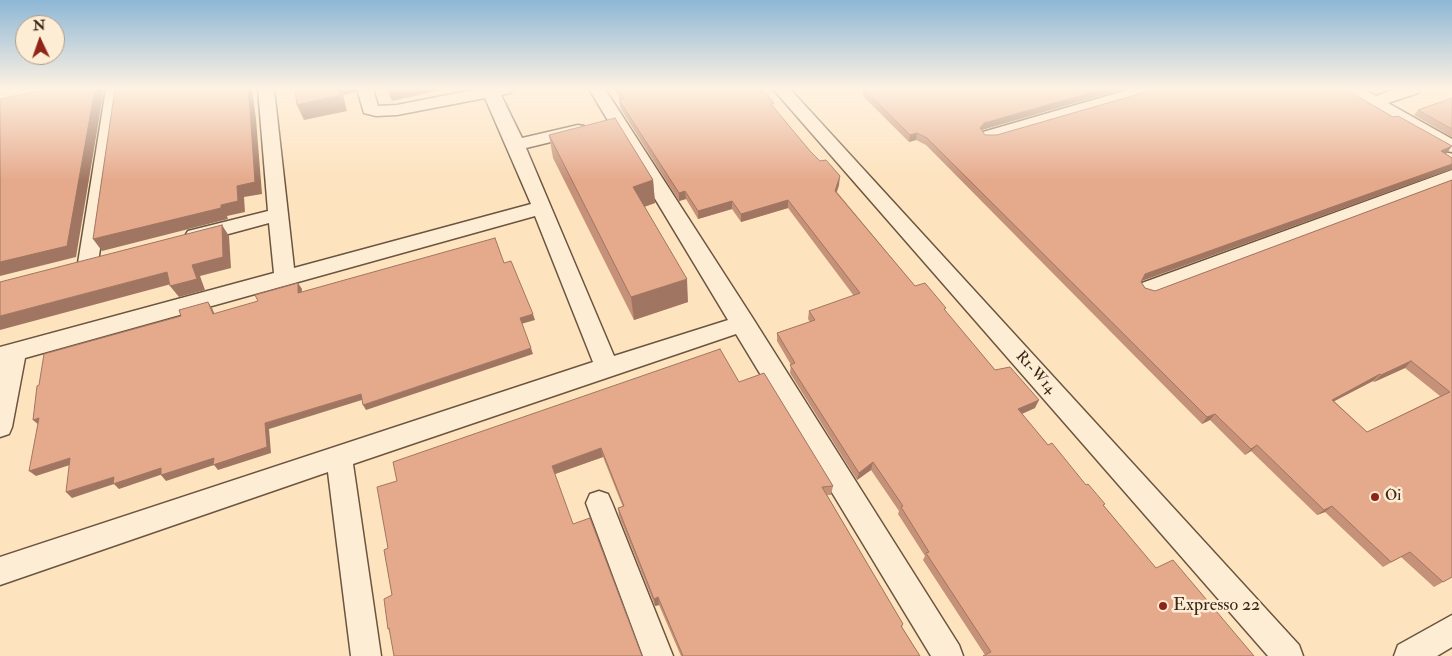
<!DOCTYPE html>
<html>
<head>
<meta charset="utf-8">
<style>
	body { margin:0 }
	#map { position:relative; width:1452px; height:656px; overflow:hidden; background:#fde3be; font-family:"IM FELL Double Pica",serif }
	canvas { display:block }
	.north { position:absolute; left:15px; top:15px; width:50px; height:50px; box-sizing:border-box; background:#feedd5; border:1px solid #b09d89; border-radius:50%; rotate:357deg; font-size:14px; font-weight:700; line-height:20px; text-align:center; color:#3a2616 }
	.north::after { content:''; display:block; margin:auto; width:18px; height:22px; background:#8f2418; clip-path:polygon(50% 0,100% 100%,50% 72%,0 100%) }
</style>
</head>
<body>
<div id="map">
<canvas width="1452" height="656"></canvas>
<div class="north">N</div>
</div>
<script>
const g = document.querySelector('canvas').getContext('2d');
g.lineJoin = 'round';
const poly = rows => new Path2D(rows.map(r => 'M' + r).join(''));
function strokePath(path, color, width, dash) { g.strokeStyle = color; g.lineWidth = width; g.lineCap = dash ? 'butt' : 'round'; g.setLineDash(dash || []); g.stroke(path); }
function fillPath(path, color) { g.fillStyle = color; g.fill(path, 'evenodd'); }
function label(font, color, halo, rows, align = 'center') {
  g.font = font + ' "IM FELL Double Pica",serif'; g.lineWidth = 5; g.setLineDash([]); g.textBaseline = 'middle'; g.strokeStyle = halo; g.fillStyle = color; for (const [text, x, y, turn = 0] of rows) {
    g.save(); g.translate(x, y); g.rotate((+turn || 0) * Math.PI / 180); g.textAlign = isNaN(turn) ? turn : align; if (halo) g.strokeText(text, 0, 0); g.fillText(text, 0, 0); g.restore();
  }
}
const minor = poly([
	[106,89,122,89,98,263,95,268,88,270,81,268,78,263,106,89],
	[258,89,274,89,294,268,531,204,485,98,397,115,376,116,364,113,357,89,373,89,378,106,397,105,477,89,512,89,510,93,501,95,522,138,578,125,584,126,587,130,584,134,526,148,614,356,728,320,589,89,605,89,752,317,959,645,963,656,931,656,736,334,353,464,381,656,351,656,328,472,0,585,0,557,593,362,535,216,25,358,12,427,9,434,0,437,0,347,274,273,269,223,195,243,188,241,185,236,188,231,268,211,258,89],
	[773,89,790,89,1299,645,1303,656,1268,656,773,89],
	[1131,89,1158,89,1156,93,995,140,989,141,983,140,980,136,983,132,1131,89],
	[1344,89,1364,89,1376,96,1395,89,1420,89,1418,93,1388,103,1452,139,1452,152,1446,151,1368,106,1344,89],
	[1452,170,1452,183,1158,293,1150,296,1142,293,1139,288,1142,283,1452,170],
	[599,491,608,494,612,503,673,656,643,656,586,503,590,494,599,491],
	[1452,615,1452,647,1437,656,1394,656,1398,645,1452,615]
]);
const wall = poly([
	[614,89,762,89,774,108,839,185,837,192,915,286,945,311,995,370,1035,408,1022,414,1048,445,1104,506,1156,568,985,655,923,560,925,556,898,514,899,511,871,470,857,480,790,373,791,365,777,341,777,333,810,322,808,319,809,311,854,296,788,208,741,222,732,209,698,219,686,199,679,201,622,111,620,107,619,99,620,99],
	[863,89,982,130,982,131,985,135,997,135,1346,90,1447,153,1446,154,1452,158,1452,169,1142,281,1141,282,1145,288,1155,291,1452,180,1452,577,1434,587,1401,557,1383,567,1325,512,1317,515,1251,451,1245,455,1210,420,1202,424,926,145,916,140,909,142,863,96],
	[1405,368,1440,396,1367,432,1334,401,1373,381,1374,382],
	[1452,98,1452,137,1414,115,1418,110],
	[549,135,653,180,655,203,644,207,688,302,634,320,553,158],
	[739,382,833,486,831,495,827,495,903,624,902,627,920,656,681,656,659,605,655,606,619,516,618,508,623,507,603,457,555,474,390,631,388,629,392,595,384,550]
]);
const shadedWall = poly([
	[95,89,104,89,76,257,0,276,0,262],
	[248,89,252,89,256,119,262,194,244,197,245,212,227,216,228,219,102,251,93,239,221,205,237,186],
	[339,89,356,89,356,92,343,95,347,111,304,120,297,105],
	[387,89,445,89,392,101],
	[1103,89,1124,89,982,130,978,135,980,128,984,123],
	[917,133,916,140,909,142,910,135],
	[1452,146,1447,153,1436,158,1441,151],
	[1452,164,1452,169,1141,281,1145,274],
	[840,176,839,185,834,199,835,191],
	[653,180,655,203,635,210,633,187],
	[685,191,686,199,679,201,679,193],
	[788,200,788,208,741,222,741,214],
	[732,201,732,209,698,219,698,211],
	[222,225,229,236,231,268,200,276,205,290,179,297,170,286,192,265],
	[167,272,175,283,0,330,0,316],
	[687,279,688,302,634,320,631,297],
	[298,283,302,289,301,298,298,293],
	[208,302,212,308,217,319,213,314],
	[533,314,535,320,521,324,520,318],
	[531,348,533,354,366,410,363,405],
	[1411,361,1405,368,1374,382,1381,375],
	[1380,374,1373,381,1325,406,1332,400],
	[361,394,365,399,269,429,271,453,218,470,214,465,166,481,161,475,265,423],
	[1039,400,1035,408,1014,417,1018,409],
	[1215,414,1210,420,1202,424,1207,417],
	[39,418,40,426,33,420],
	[1257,445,1251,451,1245,455,1251,449],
	[601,448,603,457,555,474,552,466],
	[70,458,76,463,36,476,29,471],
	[873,462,871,470,857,480,859,473],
	[161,468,166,473,119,489,114,484,72,498,66,492,114,477],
	[1332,506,1325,512,1317,515,1324,510],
	[658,597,659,605,655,606,654,599]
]);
const building = poly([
	[49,89,95,89,67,246,0,262,0,99,49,89],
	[115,89,248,89,250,109,255,182,237,186,238,201,221,205,221,208,93,239,115,89],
	[295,89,339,89,341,95,297,105,295,89],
	[618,89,762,89,774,103,771,104,810,151,820,161,826,160,840,176,835,191,915,286,925,283,946,308,944,309,995,370,1010,367,1039,400,1018,409,1048,445,1052,443,1086,485,1088,484,1105,504,1103,505,1156,568,1173,560,1254,656,983,656,991,652,926,553,929,552,901,507,903,506,873,462,859,473,790,365,795,363,777,333,815,320,809,311,860,293,788,200,741,214,732,201,698,211,685,191,679,193,621,103,619,99,624,98,618,89],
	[864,89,1103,89,984,123,980,128,985,135,997,135,1156,89,1345,89,1393,117,1398,116,1452,146,1441,151,1452,158,1452,164,1145,274,1141,282,1145,288,1155,291,1452,180,1452,577,1443,582,1410,552,1391,562,1332,506,1324,510,1257,445,1251,449,1215,414,1207,417,927,138,917,133,910,135,864,89],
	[1411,361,1450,392,1367,432,1332,400,1380,374,1381,375,1411,361],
	[1452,98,1452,129,1418,110,1452,98],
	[615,118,653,180,633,187,687,279,631,297,549,135,615,118],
	[222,225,223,257,192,265,197,279,170,286,167,272,0,316,0,282,222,225],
	[495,238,504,263,511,261,533,314,520,318,531,348,363,405,361,394,265,423,267,447,213,465,214,458,161,475,161,468,113,484,114,477,66,492,70,458,29,471,39,418,33,420,37,386,39,385,44,354,181,316,179,310,208,302,213,314,258,301,255,295,298,283,298,293,495,238],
	[720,349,739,382,764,373,833,486,822,487,903,624,901,626,920,656,683,656,658,597,654,599,618,508,624,506,601,448,552,466,573,524,590,518,642,656,394,656,389,628,388,629,384,599,392,595,384,550,388,548,377,487,397,481,393,462,720,349]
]);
const markers = [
	[1375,497,5,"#8f2418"],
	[1163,606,5,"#8f2418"]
];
const streetNames = [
	["R1-W14",1035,373,48]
];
const poiNames = [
	["Oi",1385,497]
];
const nearPoinames = [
	["Expresso 22",1173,606]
];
strokePath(minor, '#6b5540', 3);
fillPath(minor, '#feedd5');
fillPath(wall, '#c59178');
fillPath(shadedWall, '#a07662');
fillPath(building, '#e5a98c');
strokePath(building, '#a07662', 1);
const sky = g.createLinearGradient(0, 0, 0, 181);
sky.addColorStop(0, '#8db7d6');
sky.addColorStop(0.49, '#fef2e2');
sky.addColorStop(1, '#fef2e200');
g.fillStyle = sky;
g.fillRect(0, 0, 1452, 181);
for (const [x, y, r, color] of markers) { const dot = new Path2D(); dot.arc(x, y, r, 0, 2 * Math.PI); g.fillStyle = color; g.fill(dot); strokePath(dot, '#feedd5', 2); }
label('15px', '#3a2616', '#feedd5', streetNames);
label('15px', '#3a2616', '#feedd5', poiNames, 'left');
label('18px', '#3a2616', '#feedd5', nearPoinames, 'left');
</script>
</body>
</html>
